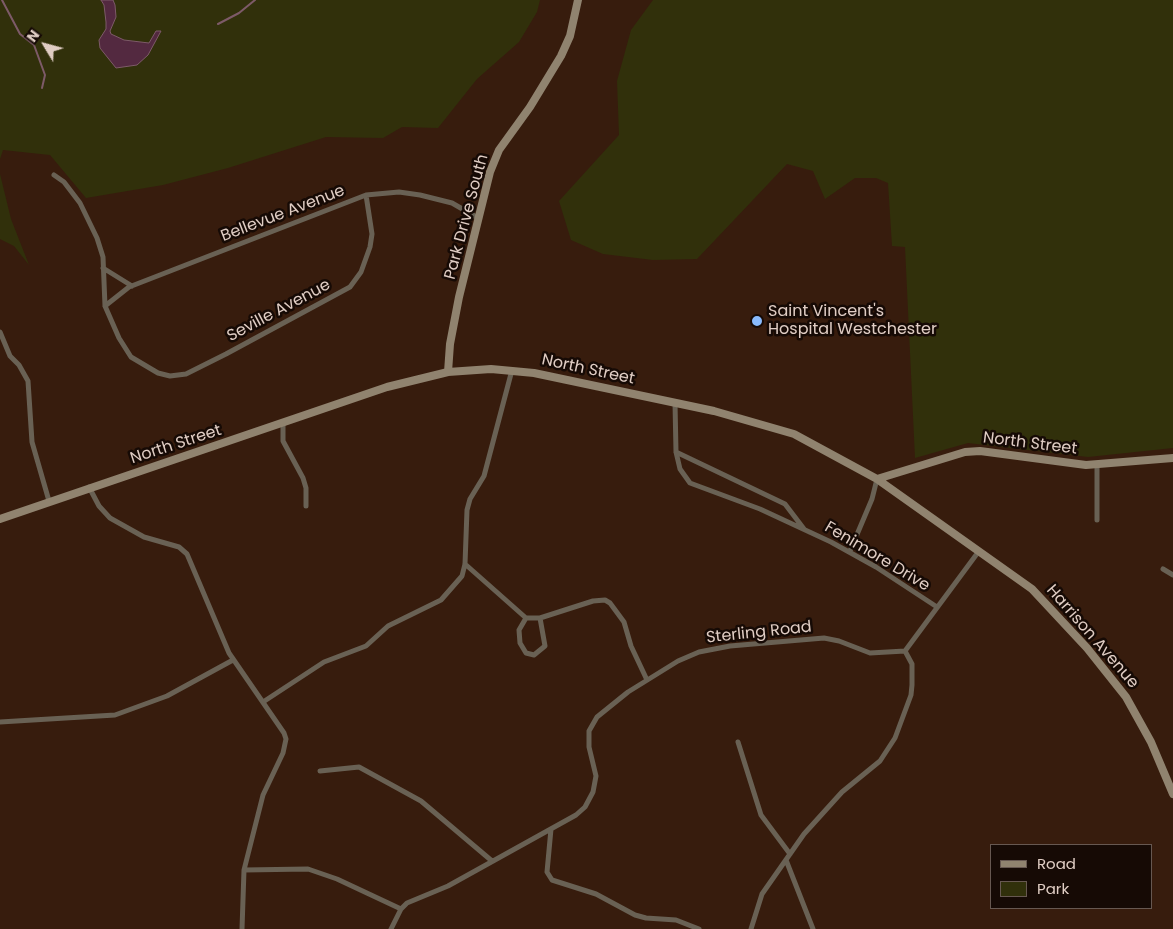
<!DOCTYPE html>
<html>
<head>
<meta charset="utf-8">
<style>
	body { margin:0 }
	#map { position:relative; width:1173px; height:929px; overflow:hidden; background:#371c0d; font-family:Poppins,sans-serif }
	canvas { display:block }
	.legend { position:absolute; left:990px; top:844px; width:162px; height:65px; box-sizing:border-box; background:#160a05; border:1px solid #675851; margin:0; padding:6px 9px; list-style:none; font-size:15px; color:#e0cdc4 }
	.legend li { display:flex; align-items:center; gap:10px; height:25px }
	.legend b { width:25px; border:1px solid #675851 }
	.north { position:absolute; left:20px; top:20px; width:50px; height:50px; -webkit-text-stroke:4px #160a05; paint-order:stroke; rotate:307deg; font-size:14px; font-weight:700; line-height:20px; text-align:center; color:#e0cdc4 }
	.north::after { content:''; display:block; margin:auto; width:18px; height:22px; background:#e0cdc4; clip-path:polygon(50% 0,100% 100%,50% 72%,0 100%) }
</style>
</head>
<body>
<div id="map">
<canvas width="1173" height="929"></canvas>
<ul class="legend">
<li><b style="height:6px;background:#90836f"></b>Road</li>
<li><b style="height:14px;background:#31300b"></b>Park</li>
</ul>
<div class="north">N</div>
</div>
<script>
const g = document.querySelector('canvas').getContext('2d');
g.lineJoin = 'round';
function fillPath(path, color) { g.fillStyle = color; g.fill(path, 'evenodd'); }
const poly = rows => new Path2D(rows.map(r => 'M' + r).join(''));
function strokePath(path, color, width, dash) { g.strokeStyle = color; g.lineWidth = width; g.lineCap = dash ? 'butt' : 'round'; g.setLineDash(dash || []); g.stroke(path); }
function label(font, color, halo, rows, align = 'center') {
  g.font = font + ' Poppins,sans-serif'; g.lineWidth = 5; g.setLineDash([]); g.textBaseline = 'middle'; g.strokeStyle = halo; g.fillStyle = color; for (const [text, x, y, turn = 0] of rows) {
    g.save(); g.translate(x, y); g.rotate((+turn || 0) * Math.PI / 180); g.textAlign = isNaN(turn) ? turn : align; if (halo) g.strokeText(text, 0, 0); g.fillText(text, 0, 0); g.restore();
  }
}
const green = poly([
	[0,0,540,0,537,12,519,42,477,79,438,128,402,127,383,138,326,137,228,168,163,185,86,198,50,155,3,150,0,159],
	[653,0,1173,0,1173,448,1088,457,968,443,915,458,905,247,892,246,888,183,876,178,855,178,825,199,813,171,787,164,697,259,653,260,603,254,571,240,559,201,619,135,617,81,631,30],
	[0,174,11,219,29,265,14,246,0,239]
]);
const water = poly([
	[101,0,113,0,115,5,116,17,110,31,111,34,124,40,149,43,156,31,161,31,148,55,137,65,116,68,100,48,99,40,106,29,106,22,104,5,101,0]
]);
const stream = poly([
	[2,0,20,34,34,45,45,75,42,88],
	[218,24,239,13,255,0]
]);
const street = poly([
	[54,175,64,182,80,203,97,238,103,257,105,306,119,338,131,357,158,373,170,376,186,374,226,354,350,287,361,272,370,247,372,234,366,195],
	[103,268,132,286],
	[105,306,129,287,366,195,399,192,420,195,452,203,478,218],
	[0,332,10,356,19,365,28,381,32,442,49,501],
	[675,403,676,452,680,469,690,483,760,509,831,542,876,567,937,607],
	[283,423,283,441,303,478,306,488,306,506],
	[676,452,785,504,804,529],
	[1097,464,1097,520],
	[89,487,99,506,110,518,144,537,179,547,187,554,229,653,284,733,286,739,283,753,263,795,244,870,242,929],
	[850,551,872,499,877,479],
	[465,564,526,618,540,618,593,601,605,600,610,603,624,622,631,646,647,680],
	[1163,569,1173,575],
	[526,618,519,630,520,643,526,653,534,655,545,646,540,618],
	[263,702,324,662,366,646,388,626,441,600,462,576,465,564,467,510,470,499,484,476,512,370],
	[0,722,115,715,167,696,233,660],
	[738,742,761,815,790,854],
	[320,771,359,767,421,801,492,861],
	[551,829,547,872,552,880,596,894,635,915,646,918,676,920,699,929],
	[786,860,813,929],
	[244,870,308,869,337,879,401,909],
	[391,929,401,909,407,903,448,886,576,815,585,807,593,792,596,776,589,747,589,731,597,717,628,692,678,661,699,652,730,646,824,638,839,641,870,653,905,651,979,551],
	[751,929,762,894,804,834,842,792,880,761,895,738,911,695,912,685,912,664,905,651]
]);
const secondary = poly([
	[448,372,450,344,459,297,490,172,499,150,530,107,561,56,570,36,578,0],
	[877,479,965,452,980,451,1086,465,1173,458],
	[0,519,387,387,448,372,491,369,534,373,714,411,794,434,877,479,1032,589,1087,648,1126,697,1151,742,1173,794]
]);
const markers = [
	[757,321,6,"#89bafc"]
];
const streetNames = [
	["Bellevue Avenue",283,214,-21],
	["Park Drive South",467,217,-75],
	["Seville Avenue",279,311,-28],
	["North Street",588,370,12],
	["North Street",1030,444,7],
	["North Street",176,445,-18],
	["Fenimore Drive",877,557,31],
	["Sterling Road",759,633,-6],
	["Harrison Avenue",1092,637,49]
];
const poiNames = [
	["Saint Vincent's",768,312],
	["Hospital Westchester",768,330]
];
fillPath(green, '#31300b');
fillPath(water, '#532940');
strokePath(water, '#7d5a68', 1);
strokePath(stream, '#7d5a68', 2);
strokePath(street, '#696154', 5);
strokePath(secondary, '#90836f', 8);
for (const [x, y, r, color] of markers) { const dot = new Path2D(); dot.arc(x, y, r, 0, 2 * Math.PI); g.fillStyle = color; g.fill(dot); strokePath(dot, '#160a05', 2); }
label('16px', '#e0cdc4', '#160a05', streetNames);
label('16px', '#e0cdc4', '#160a05', poiNames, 'left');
</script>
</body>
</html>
